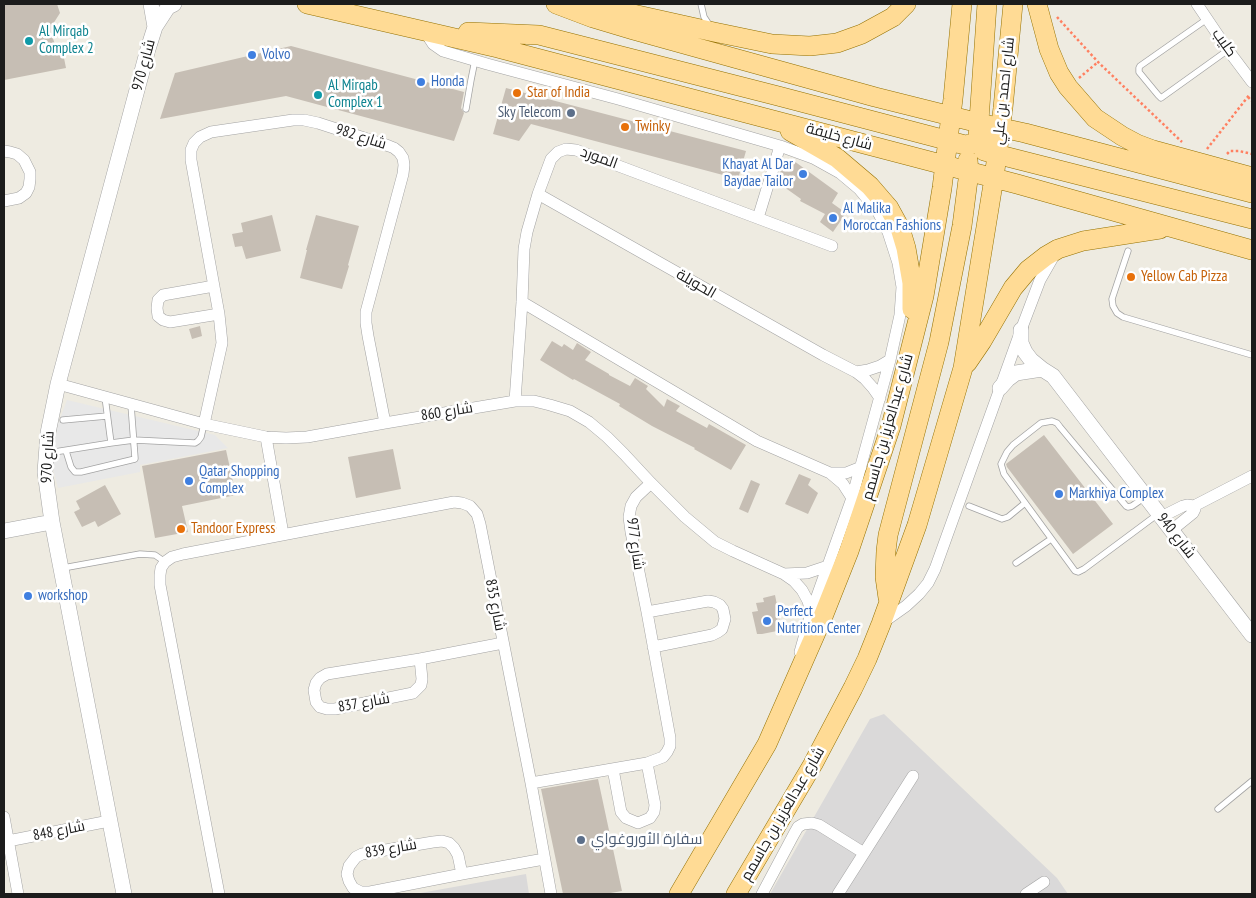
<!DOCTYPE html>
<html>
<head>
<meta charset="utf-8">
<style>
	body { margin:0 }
	#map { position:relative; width:1256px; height:898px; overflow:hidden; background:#eeebe1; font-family:"PT Sans Narrow",sans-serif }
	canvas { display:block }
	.frame { position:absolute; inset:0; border:5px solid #1c1c1c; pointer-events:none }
</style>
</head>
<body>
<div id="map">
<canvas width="1256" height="898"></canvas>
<div class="frame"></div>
</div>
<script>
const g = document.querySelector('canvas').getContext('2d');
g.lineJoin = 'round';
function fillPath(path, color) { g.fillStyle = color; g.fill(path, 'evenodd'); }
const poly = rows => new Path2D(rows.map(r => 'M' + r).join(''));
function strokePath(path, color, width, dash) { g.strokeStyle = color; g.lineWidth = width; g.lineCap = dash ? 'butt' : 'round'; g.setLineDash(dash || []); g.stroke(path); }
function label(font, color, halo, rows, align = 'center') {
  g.font = font + ' "PT Sans Narrow",Cairo,sans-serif'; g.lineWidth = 5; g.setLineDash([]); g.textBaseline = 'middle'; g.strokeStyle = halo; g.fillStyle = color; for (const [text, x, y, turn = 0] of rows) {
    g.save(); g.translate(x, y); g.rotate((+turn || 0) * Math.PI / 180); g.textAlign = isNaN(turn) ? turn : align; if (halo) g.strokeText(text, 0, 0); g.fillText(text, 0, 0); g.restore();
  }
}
const residential = poly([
	[884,714,1057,878,1068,894,770,894,870,719],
	[526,874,529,894,415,894]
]);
const parking = poly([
	[67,400,215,435,228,448,140,465,140,472,58,488,51,461,58,424]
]);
const building = poly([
	[4,4,57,4,60,13,53,24,52,36,56,47,63,53,66,68,4,80],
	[291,46,464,92,461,108,464,113,454,141,286,96,160,119,175,73],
	[506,88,746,151,738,179,531,124,519,141,493,134],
	[786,161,792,165,794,161,838,193,832,203,846,213,833,232,820,222,825,214,800,201,801,199,777,182,782,167],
	[272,215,281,251,246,259,242,246,235,247,232,234,243,232,241,223],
	[316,215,359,226,348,265,349,266,342,289,300,278,307,250,306,250],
	[200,326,202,336,192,339,189,329],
	[552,341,562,347,564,344,573,350,577,343,591,352,585,360,609,374,609,375,630,386,635,378,648,386,646,389,664,407,667,399,680,406,676,411,707,428,709,424,746,445,731,470,694,449,695,448,652,426,619,406,620,404,574,379,573,380,540,360],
	[1044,435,1113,524,1073,554,1007,467,1006,464],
	[393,449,401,489,356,498,348,457],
	[226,450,236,495,182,506,188,532,155,538,142,466],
	[799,474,811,479,808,485,818,493,808,514,785,504],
	[751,480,760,484,748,513,739,509],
	[105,485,121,514,98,527,95,521,82,527,74,512,80,509,76,501],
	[775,595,782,630,762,634,757,634,752,612,758,611,756,603,764,602,763,598],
	[598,779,622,891,605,894,563,894,541,789]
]);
const path = poly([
	[1057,17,1098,62,1182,142],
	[1079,78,1098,62],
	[1248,97,1252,101],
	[1207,149,1250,94],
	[1227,154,1230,151,1239,151,1252,154]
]);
const service = poly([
	[701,4,704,17,710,26],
	[1207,19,1140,66,1139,68,1139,72,1158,95,1161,98,1228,50],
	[466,109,471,80,475,60],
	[1128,251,1112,299,1113,306,1117,313,1123,317,1252,355],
	[105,397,111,443],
	[63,420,107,416],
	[66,451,71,467,75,472,81,472,135,459,135,458,131,405],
	[48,453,111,443,134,440,195,443,198,441,201,437,204,424],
	[1145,497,1132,506,1128,507,1126,506,1060,427,1057,423,1052,421,1041,423,1013,445,1007,452,1001,464,1004,474,1075,571,1078,572,1084,569,1158,514],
	[969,506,1002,519,1008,517,1025,503],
	[1016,563,1051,539],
	[63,568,140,554,155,555,165,562],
	[1218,809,1252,781]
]);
const minor = poly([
	[1197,4,1228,50,1252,82],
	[424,30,433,44,443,51,487,64,618,99,780,146,813,158,840,173,859,189,878,212,888,232,898,263,902,287,900,315,890,360,852,498,811,613,800,652],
	[4,151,10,152,17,154,24,160,30,172,30,179,29,187,26,193,19,198,4,201],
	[538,194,823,355,856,372,865,379,873,388,880,398],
	[758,218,780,146],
	[214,286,163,295,158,300,157,308,158,316,163,320,170,322,219,314],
	[522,302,757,441,830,473,843,484,852,498],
	[856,372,868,370,880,366,890,360],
	[58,384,204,424,266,437,286,438,307,437,385,423,515,401,534,401,550,405,570,411,589,422,607,437,624,454,651,483,685,517,715,542,733,551,784,574,794,581,802,590,808,601,811,613],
	[515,401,522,302,524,249,527,232,538,194,551,159,558,152,566,149,576,150,832,246],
	[204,424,222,343,219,314,191,160,191,150,194,143,200,137,211,132,293,120,304,120,318,123,389,146,394,148,399,152,403,158,404,165,403,174,366,312,366,323,368,336,385,423],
	[266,437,283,534],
	[830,473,846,473,861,467],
	[1161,517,1183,506,1187,505,1194,506,1252,476],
	[1172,530,1193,513,1195,509,1194,506],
	[784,574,807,573,828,566],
	[647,612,708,601,714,602,720,605,723,609,725,619,722,629,718,632,712,635,653,647],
	[882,623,906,606,919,594,928,583,935,569,1021,330,1040,280,1056,252],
	[420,659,422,679,421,685,413,693,335,709,327,709,320,707,316,702,314,690,316,683,320,678,327,674,420,659],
	[420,659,503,643],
	[613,769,621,812,626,818,638,823,650,818,654,812,655,805,647,763],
	[531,783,647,763,663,757,667,752,670,746,670,738,647,612,631,532,629,517,631,506,636,497,651,483],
	[4,817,18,894],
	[8,841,109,821],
	[442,841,449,843,454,848,458,855,462,874,370,892,361,892,353,888,349,881,347,874,349,866,356,857,362,854,433,842,442,841],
	[462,874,544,859],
	[219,894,160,585,160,575,161,568,165,562,172,557,183,554,454,502,462,503,470,506,477,514,480,524,531,783,551,894],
	[762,894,794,834,798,827,803,824,812,823,819,825,864,853],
	[838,894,913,776],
	[1026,894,1044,882]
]);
const tertiary = poly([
	[151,4,155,27],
	[1021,330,1021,343,1025,352,1031,360,1042,369,1053,376,1252,635],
	[1000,388,1008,379,1016,373,1042,369],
	[4,531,52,522],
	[124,894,52,522,45,472,48,433,58,384,148,49,155,27,168,7,174,4]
]);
const primary = poly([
	[307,4,498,48,1017,184,1252,250],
	[556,4,593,18,633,30,875,97,979,123,1025,133,1252,193],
	[1037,4,1049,49,1059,73,1068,87,1095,118,1122,136,1137,144,1153,150,1252,177],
	[585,7,615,10,714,32,772,44,810,46,837,43,862,34,893,17,906,4],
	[468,32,539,35,778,96,965,145,978,143,986,140,993,136,1000,128],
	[790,131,837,158,870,186,889,208,900,228,906,248,912,283,912,309],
	[978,135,987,4],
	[984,151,1252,219],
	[967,363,982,341,1013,288,1028,270,1046,256,1058,249,1083,241,1160,229],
	[888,598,885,577,886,551,888,535,939,342,962,226,969,172,968,160],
	[679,894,767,744,822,619,849,551,891,426,924,296,942,188,953,99,962,4],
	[736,894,813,764,853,688,867,659,881,624,917,525,963,368,994,178,1003,108,1013,4]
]);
const markers = [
	[29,41,5,"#0f9aa8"],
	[252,55,5,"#3f7fe0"],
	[421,82,5,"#3f7fe0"],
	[517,93,5,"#e8710a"],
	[318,95,5,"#0f9aa8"],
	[571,113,5,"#5c6f8a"],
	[625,127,5,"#e8710a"],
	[803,174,5,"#3f7fe0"],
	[833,218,5,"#3f7fe0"],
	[1131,277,5,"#e8710a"],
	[189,481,5,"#3f7fe0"],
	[1059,494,5,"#3f7fe0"],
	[181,529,5,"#e8710a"],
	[28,596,5,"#3f7fe0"],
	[767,621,5,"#3f7fe0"],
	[581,840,5,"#5c6f8a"]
];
const cultureNames = [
	["Al Mirqab",39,32],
	["Complex 2",39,49],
	["Al Mirqab",328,86],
	["Complex 1",328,103]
];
const streetNames = [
	["كليب",1224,43,55],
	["شارع 970",144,65,-75],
	["شارع احمد بن علي",1004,91,-84],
	["شارع 982",361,137,18],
	["شارع خليفة",839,137,15],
	["المورد",599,158,20],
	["الحويلة",696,284,30],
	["شارع 860",447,412,-9],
	["شارع عبدالعزيز بن جاسمم",888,427,-74],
	["شارع 970",48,457,-87],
	["شارع 940",1176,536,52],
	["شارع 977",635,544,82],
	["شارع 835",495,605,79],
	["شارع 837",364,703,-10],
	["شارع عبدالعزيز بن جاسمم",783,814,-60],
	["شارع 848",59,831,-11],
	["شارع 839",391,849,-10]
];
const shopNames = [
	["Volvo",262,55],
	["Honda",431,82],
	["Khayat Al Dar",793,165,"right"],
	["Baydae Tailor",793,182,"right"],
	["Al Malika",843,209],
	["Moroccan Fashions",843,226],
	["Qatar Shopping",199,472],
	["Complex",199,489],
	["Markhiya Complex",1069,494],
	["workshop",38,596],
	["Perfect",777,612],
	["Nutrition Center",777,629]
];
const foodNames = [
	["Star of India",527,93],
	["Twinky",635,127],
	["Yellow Cab Pizza",1141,277],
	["Tandoor Express",191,529]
];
const serviceNames = [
	["Sky Telecom",561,113],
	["سفارة الأوروغواي",591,840,"left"]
];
fillPath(residential, '#dad9d9');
fillPath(parking, '#e8e8e8');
fillPath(building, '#c6beb4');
strokePath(service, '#a3a3a3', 7);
strokePath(minor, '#a3a3a3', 12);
strokePath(tertiary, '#a3a3a3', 16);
strokePath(primary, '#947100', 20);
strokePath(path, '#ff8061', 2.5, [2.5, 2.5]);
strokePath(service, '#fff', 5.5);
strokePath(minor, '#fff', 11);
strokePath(tertiary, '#fff', 15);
strokePath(primary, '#ffdb95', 19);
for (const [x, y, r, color] of markers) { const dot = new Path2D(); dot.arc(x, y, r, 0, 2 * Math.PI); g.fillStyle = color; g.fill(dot); strokePath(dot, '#fff', 2); }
label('15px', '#0d838f', '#fff', cultureNames, 'left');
label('15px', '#1c1c1c', '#fff', streetNames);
label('15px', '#366cbe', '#fff', shopNames, 'left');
label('15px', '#c56008', '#fff', foodNames, 'left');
label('15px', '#4e5e75', '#fff', serviceNames, 'right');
</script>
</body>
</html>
